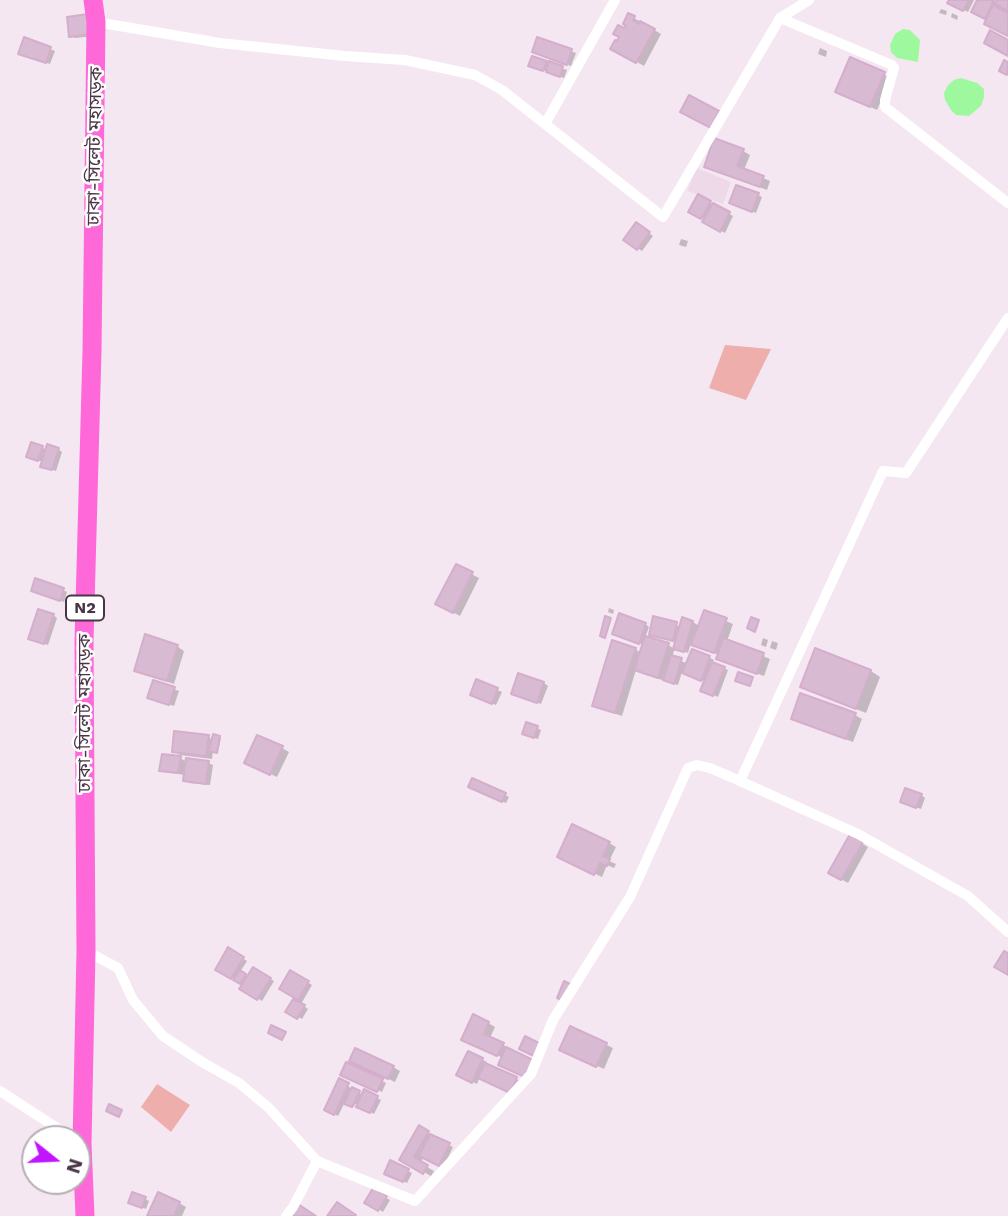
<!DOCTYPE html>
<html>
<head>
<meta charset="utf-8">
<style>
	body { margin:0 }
	#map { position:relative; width:1008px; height:1216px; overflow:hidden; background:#f5e7f1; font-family:"Work Sans",sans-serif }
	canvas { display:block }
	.north { position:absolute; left:21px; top:1125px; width:70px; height:70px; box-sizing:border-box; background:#fff; border:2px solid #b6aeb5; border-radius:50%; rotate:108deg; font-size:19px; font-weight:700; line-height:28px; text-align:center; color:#493545 }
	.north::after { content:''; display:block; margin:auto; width:24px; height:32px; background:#c114ff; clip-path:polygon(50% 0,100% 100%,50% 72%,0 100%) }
</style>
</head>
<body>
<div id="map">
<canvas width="1008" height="1216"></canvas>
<div class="north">N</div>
</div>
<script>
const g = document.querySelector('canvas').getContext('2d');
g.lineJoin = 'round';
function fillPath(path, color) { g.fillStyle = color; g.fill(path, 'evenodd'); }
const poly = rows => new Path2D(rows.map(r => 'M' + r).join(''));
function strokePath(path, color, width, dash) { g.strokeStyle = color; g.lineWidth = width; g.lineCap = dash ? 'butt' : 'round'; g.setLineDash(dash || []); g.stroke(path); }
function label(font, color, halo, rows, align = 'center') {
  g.font = font + ' "Work Sans","Noto Sans Bengali",sans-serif'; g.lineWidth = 5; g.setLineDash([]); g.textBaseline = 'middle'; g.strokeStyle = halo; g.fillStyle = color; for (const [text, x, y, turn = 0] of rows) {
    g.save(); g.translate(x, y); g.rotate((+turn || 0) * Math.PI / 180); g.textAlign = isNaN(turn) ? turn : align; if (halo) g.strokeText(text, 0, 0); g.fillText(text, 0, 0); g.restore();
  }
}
const residential = poly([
	[697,168,731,182,723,204,687,191]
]);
const green = poly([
	[725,345,771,349,746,400,709,388],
	[157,1084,190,1105,171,1132,141,1107]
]);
const water = poly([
	[903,29,910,30,920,40,918,62,897,58,891,52,890,45,895,34],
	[961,78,977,83,984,89,984,97,981,106,969,116,956,115,951,110,945,100,944,93,948,85,954,80]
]);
const shadow = poly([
	[951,0,974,0,968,12,949,3],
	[978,0,994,0,998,2,999,0,1008,0,1008,9,997,3,995,8,1007,14,1008,12,1008,34,988,19,973,12],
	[941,9,947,11,946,15,939,13],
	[952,13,958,16,957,20,951,17],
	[629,15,661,34,644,66,612,48,618,43,625,31],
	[69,18,94,36,75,38,71,36],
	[25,39,55,51,50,64,25,55],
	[538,39,576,53,571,66,538,54],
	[820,48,827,51,826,57,818,54],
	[851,59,891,78,877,110,844,95],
	[546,63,567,70,564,78,534,67],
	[743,151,750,155,744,170,770,181,767,190,713,170],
	[758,195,762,197,756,213,735,205],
	[699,196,733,216,725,233,704,222,706,220,690,211],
	[636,224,653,236,642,251,626,240],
	[681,239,688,241,686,247,679,245],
	[42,448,46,449,58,449,62,452,56,471,46,468,43,462,32,458],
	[456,566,479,578,460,616,437,604],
	[63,590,67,592,64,602,37,592],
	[609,608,614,610,613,614,608,612],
	[705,612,733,624,727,641,770,659,764,676,725,662,719,655,691,643,688,653,675,648,672,657,688,664,693,651,710,658,714,660,712,664,728,670,718,697,707,692,706,682,682,672,678,685,643,674,636,670,622,716,601,709,594,705,635,649,641,653,644,645,618,636,645,624,649,627,645,638,668,645,675,649,676,642,651,635,655,619,681,627,693,622,699,626],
	[53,615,57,618,48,645,34,640],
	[147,637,178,647,184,651,174,684,143,674,136,670],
	[763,638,768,640,766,647,761,645],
	[772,641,778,643,776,650,770,648],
	[816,650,871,671,880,677,866,713,811,691,802,686],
	[477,681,502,692,496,705,476,697],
	[154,682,179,691,174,706,153,699],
	[544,683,548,686,541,704,517,695],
	[855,715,862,719,853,742,800,722],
	[537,728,541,730,538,739,528,736],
	[208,737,213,740,221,738,218,752,213,751,212,759,180,755,173,751],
	[282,748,289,752,277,777,253,766],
	[180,758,187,762,208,763,213,765,210,785,189,783,185,780,185,775,165,772,161,770],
	[474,789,505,795,509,797,506,803],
	[921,795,925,798,921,809,906,804],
	[850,837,868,847,848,883,830,873],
	[609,843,616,847,609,861,616,864,614,868,607,865,602,877,566,860],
	[229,950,247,961,240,972,248,977,253,969,274,981,262,1001,241,988,244,985,217,969],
	[291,972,312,985,301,1004,308,1009,302,1019,288,1011,296,997],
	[488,1023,495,1027,490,1038,509,1048,503,1058,470,1043],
	[571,1028,613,1048,604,1069,568,1053],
	[469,1053,487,1062,485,1065,521,1081,515,1093,480,1077,477,1084,459,1075],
	[358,1065,393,1067,400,1071,395,1082],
	[347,1076,382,1081,386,1083,382,1092],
	[339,1081,363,1095,365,1091,381,1100,374,1114,355,1104,354,1107,345,1102,338,1116,326,1110],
	[419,1128,435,1137,434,1138,453,1147,444,1166,424,1157,420,1163,434,1171,431,1176,401,1159],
	[391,1162,412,1173,407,1183,386,1173],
	[374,1191,390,1200,383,1212,367,1202],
	[145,1199,149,1201,146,1209,134,1204],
	[179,1203,186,1207,182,1216,149,1216]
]);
const building = poly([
	[949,0,969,0,963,11,947,3,949,0],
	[977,0,994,0,985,19,971,12,977,0],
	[997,0,1008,0,1008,11,995,4,997,0],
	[993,5,1008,13,1008,36,984,24,993,5],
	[628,13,635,16,633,20,639,24,640,21,655,29,636,63,610,49,615,40,617,41,619,37,613,34,618,25,624,28,626,26,623,24,628,13],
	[88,14,91,34,69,37,67,17,88,14],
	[990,30,1008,40,1008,56,984,43,990,30],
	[24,37,51,47,46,63,18,54,24,37],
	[537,37,572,49,567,65,532,52,537,37],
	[532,56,547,61,543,71,528,66,532,56],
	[850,57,885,72,870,107,835,92,850,57],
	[1004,60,1008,62,1007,75,999,71,1004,60],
	[549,61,563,66,560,77,546,72,549,61],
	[689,95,719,111,711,128,680,112,689,95],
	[714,138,744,149,737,166,764,176,760,187,704,167,714,138],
	[736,185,759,193,752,212,729,203,736,185],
	[698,194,711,201,701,219,688,212,698,194],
	[713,203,730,212,720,232,702,222,713,203],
	[636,222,650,232,637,250,623,240,636,222],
	[31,442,43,446,38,461,26,457,31,442],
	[47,444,59,448,52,470,40,467,47,444],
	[456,564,473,572,453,613,435,604,456,564],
	[35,578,64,588,60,601,31,591,35,578],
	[38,609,54,614,44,644,28,639,38,609],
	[704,610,727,618,714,653,691,645,704,610],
	[619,613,646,623,639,644,612,634,619,613],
	[605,616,611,618,605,638,600,636,605,616],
	[653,616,677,622,673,641,649,635,653,616],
	[682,617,693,621,684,652,673,649,682,617],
	[751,617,759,620,755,632,747,628,751,617],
	[145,634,178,645,167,681,134,671,145,634],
	[645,636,669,643,658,678,634,670,645,636],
	[723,638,764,653,757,674,716,659,723,638],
	[612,640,636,648,615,713,592,706,612,640],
	[815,648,871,670,856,709,800,687,815,648],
	[692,649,710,656,701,681,682,673,692,649],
	[671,655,682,658,674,684,663,680,671,655],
	[712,662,725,667,713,696,700,691,712,662],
	[738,672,753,677,750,686,735,681,738,672],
	[518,673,544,682,537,703,511,694,518,673],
	[476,679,498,688,492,704,470,695,476,679],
	[153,680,175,687,169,705,147,698,153,680],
	[800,693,856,713,846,739,791,719,800,693],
	[526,722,538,726,534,738,522,734,526,722],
	[174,731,209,735,206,756,172,752,174,731],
	[213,734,220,736,217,753,209,751,213,734],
	[257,735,283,746,270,775,244,763,257,735],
	[162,754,181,756,178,773,159,771,162,754],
	[186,758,209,761,206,784,183,781,186,758],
	[472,778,506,793,502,802,468,787,472,778],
	[905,788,922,794,916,808,900,802,905,788],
	[572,824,610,842,603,856,610,859,607,866,600,863,594,875,557,857,572,824],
	[850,834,863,842,841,880,828,873,850,834],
	[228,947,244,957,231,979,215,970,228,947],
	[1004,951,1008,953,1008,975,994,967,1004,951],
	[253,967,271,978,257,1000,239,989,253,967],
	[240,970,246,974,240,984,233,980,240,970],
	[290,970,309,981,298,1000,279,989,290,970],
	[564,981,572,985,564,1002,557,998,564,981],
	[293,999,305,1005,297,1019,285,1012,293,999],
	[473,1014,489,1022,484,1034,504,1043,497,1056,461,1040,473,1014],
	[271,1025,286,1032,282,1040,268,1033,271,1025],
	[570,1026,607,1043,596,1067,559,1050,570,1026],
	[525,1036,541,1044,536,1057,519,1049,525,1036],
	[506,1047,535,1061,527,1078,498,1065,506,1047],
	[355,1048,394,1066,388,1079,349,1061,355,1048],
	[468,1051,483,1058,472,1083,456,1075,468,1051],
	[346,1062,383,1079,377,1092,340,1075,346,1062],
	[485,1063,517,1077,510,1093,478,1078,485,1063],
	[339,1078,349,1083,334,1115,324,1110,339,1078],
	[352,1087,360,1091,352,1107,344,1104,352,1087],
	[364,1089,378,1096,370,1113,356,1107,364,1089],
	[109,1104,122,1110,119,1117,106,1111,109,1104],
	[419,1125,429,1131,414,1157,428,1165,423,1174,399,1160,419,1125],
	[430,1134,450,1143,439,1166,419,1156,430,1134],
	[390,1160,409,1169,403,1182,384,1174,390,1160],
	[373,1188,387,1196,378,1211,364,1203,373,1188],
	[132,1192,146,1197,142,1208,128,1203,132,1192],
	[158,1192,180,1202,174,1216,147,1216,158,1192],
	[337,1202,356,1215,355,1216,327,1216,337,1202],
	[298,1204,316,1216,291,1216,298,1204]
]);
const street = poly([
	[780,18,892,65,894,68,885,100,885,107,1008,203],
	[96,22,220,43,345,56,405,60,475,75,502,90,663,217,780,18,809,0],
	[545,124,615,0],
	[740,781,858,834,968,896,1008,932],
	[86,951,118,968,133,1000,163,1036,202,1062,239,1083,269,1108,317,1161,415,1201,531,1074,553,1020,630,897,688,768,697,765,710,768,740,781,883,471,906,473,1008,318],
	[0,1091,74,1139],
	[286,1216,293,1207,317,1161]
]);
const highway = poly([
	[85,1216,82,1144,86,951,84,641,92,351,96,22,93,0]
]);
const shields = [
	[85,608,38]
];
const shieldNames = [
	["N2",85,608]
];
const streetNames = [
	["ঢাকা-সিলেট মহাসড়ক",95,146,-89],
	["ঢাকা-সিলেট মহাসড়ক",85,713,-90]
];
fillPath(residential, '#eed9e8');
fillPath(green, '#eeaeac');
fillPath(water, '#9ef89e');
fillPath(shadow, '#0003');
fillPath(building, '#d8bbd3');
strokePath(building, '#d4aecc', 2);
strokePath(street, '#fff', 10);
strokePath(highway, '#ff68d9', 19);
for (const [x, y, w] of shields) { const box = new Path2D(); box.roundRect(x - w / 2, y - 12.5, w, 25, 5); g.fillStyle = '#fff'; g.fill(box); strokePath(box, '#493545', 2); }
label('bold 16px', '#493545', null, shieldNames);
label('18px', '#493545', '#fff', streetNames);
</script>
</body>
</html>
